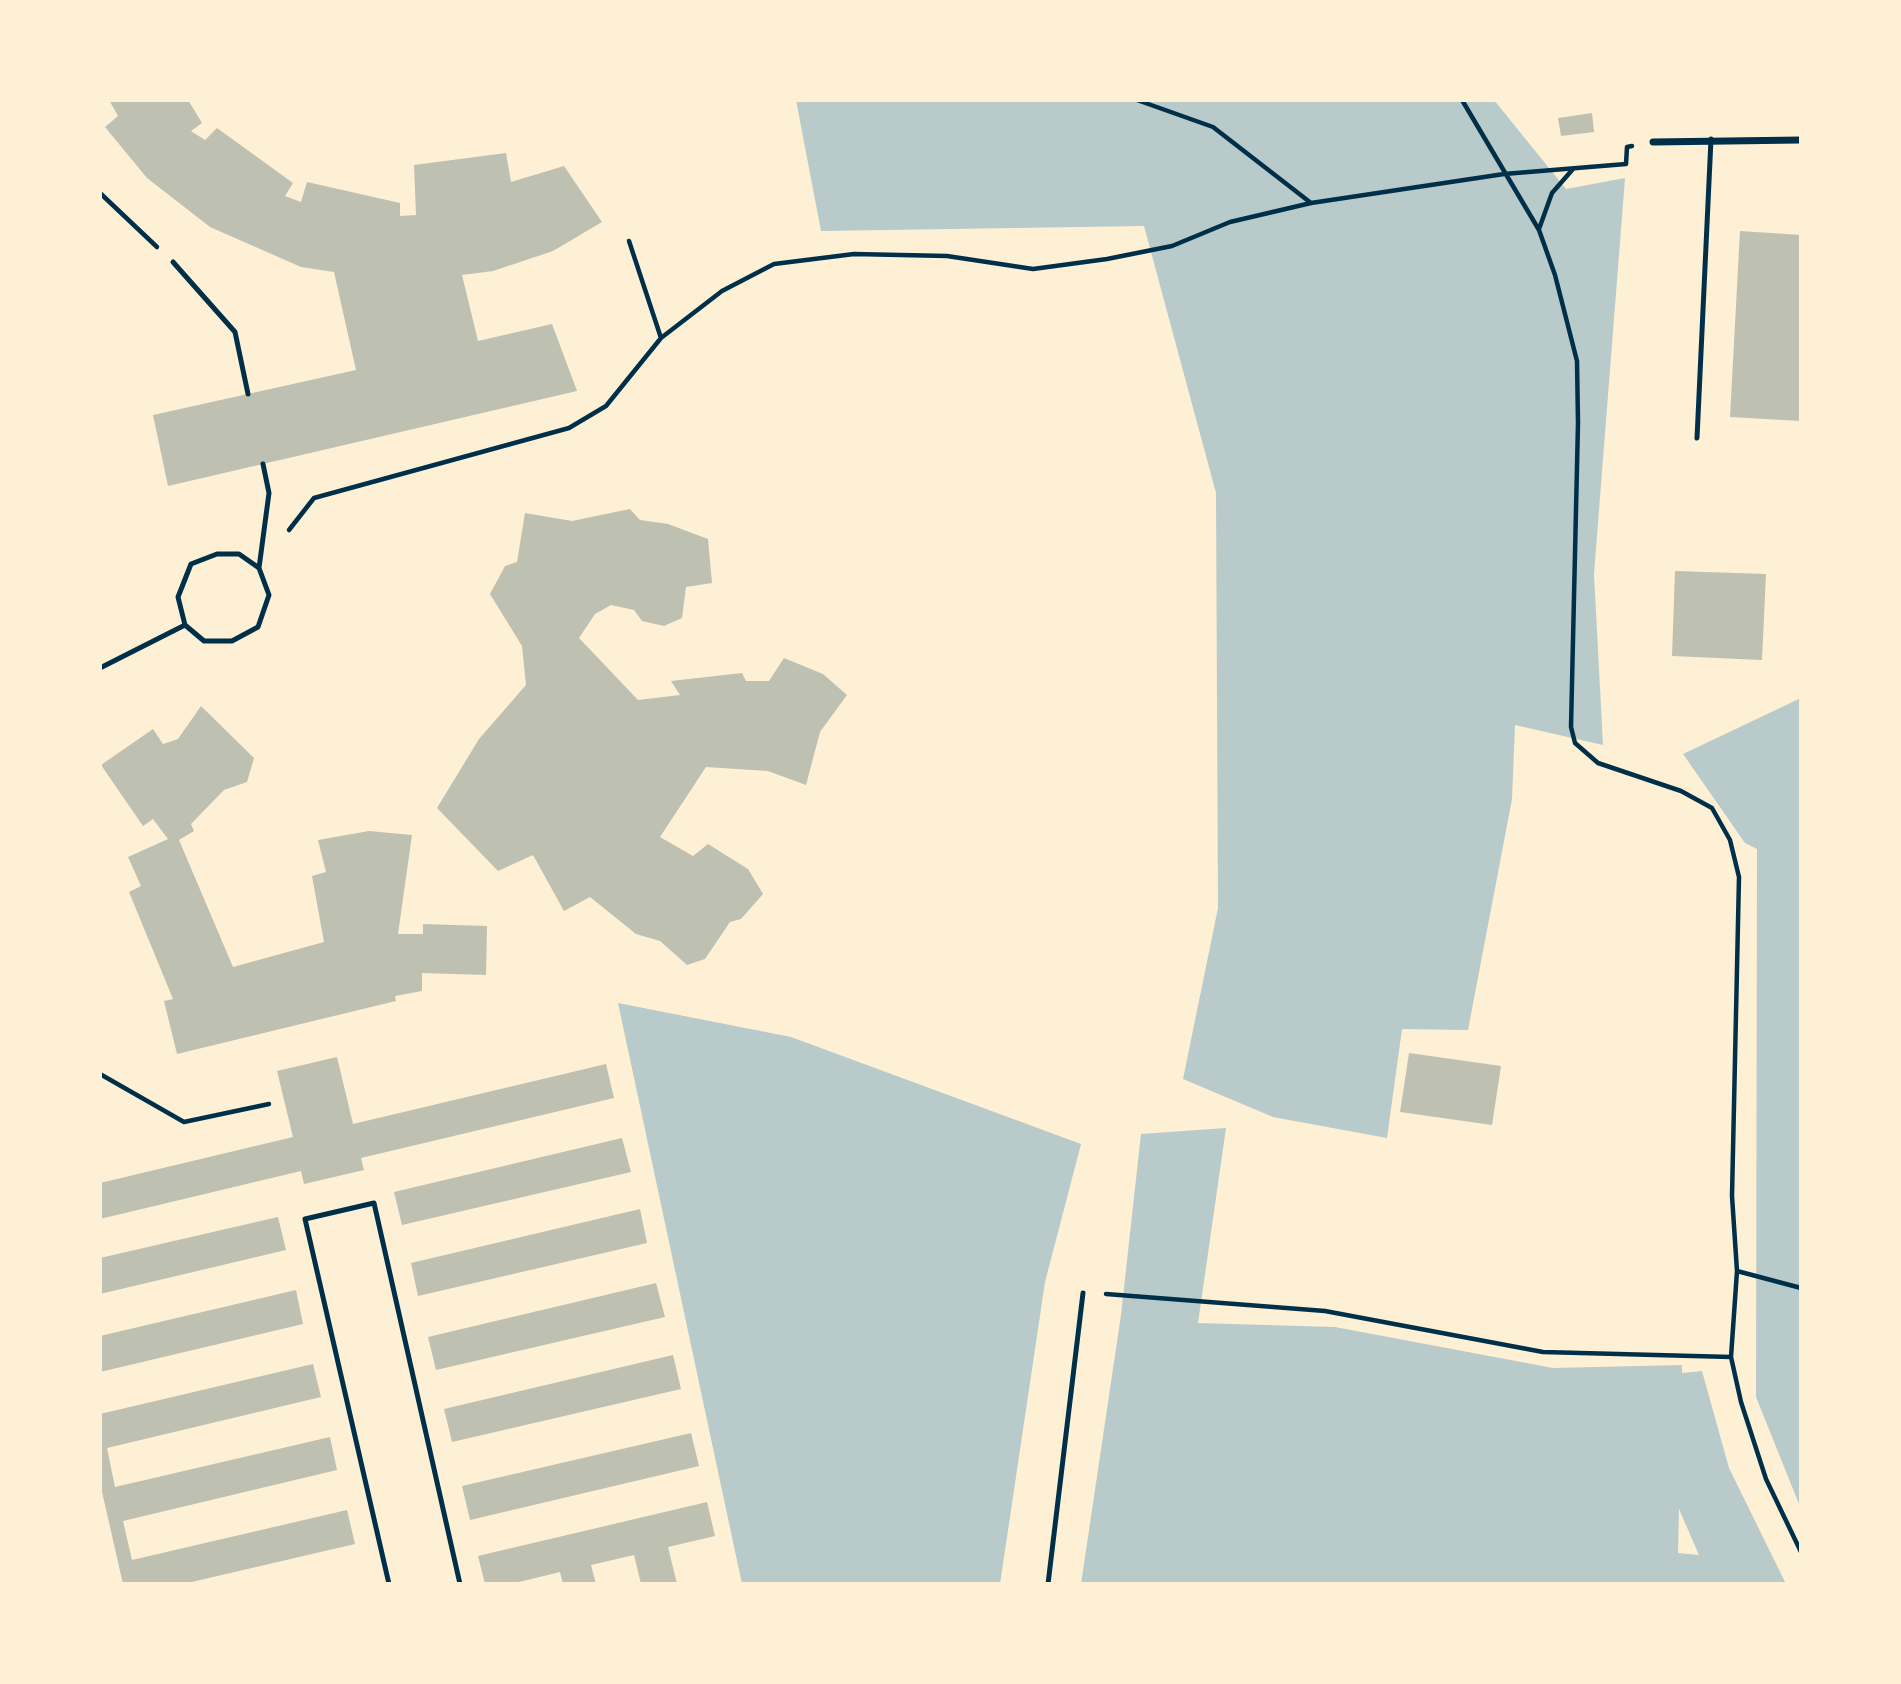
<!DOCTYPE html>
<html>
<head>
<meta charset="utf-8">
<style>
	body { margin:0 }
	#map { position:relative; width:1901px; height:1684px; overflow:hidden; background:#fdf0d5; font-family:Arial,sans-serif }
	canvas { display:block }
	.frame { position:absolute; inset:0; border:102px solid #fdf0d5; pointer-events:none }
</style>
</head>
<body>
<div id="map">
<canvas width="1901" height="1684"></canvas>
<div class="frame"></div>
</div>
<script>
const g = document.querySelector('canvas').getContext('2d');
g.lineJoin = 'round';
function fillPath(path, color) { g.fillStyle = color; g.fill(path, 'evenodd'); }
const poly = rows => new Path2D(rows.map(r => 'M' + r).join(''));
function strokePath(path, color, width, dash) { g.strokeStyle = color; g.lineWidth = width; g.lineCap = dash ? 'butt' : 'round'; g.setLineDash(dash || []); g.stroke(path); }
const green = poly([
	[796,100,1494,100,1566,189,1625,178,1594,574,1603,745,1515,725,1512,799,1468,1030,1402,1029,1387,1138,1273,1117,1183,1079,1218,908,1216,493,1144,226,821,231],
	[1801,698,1801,1509,1756,1397,1757,849,1745,843,1683,754],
	[618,1003,791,1037,1081,1144,1045,1282,1000,1584,742,1584],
	[1226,1128,1198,1323,1335,1327,1553,1368,1682,1365,1682,1373,1702,1371,1729,1468,1786,1584,1081,1584,1121,1315,1141,1134],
	[1679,1509,1699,1555,1678,1553]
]);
const building = poly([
	[109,100,188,100,202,123,191,131,205,140,217,128,293,183,285,196,301,202,307,182,400,203,400,216,416,215,414,165,506,153,511,182,564,166,602,222,553,251,493,271,462,275,478,341,552,324,577,391,168,486,153,415,356,370,334,272,301,267,210,227,147,178,105,127,118,116],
	[1592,113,1594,132,1561,136,1558,118],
	[1740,231,1801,235,1801,421,1730,417],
	[630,509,640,520,668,524,708,539,712,583,686,587,682,618,664,626,642,621,634,610,611,605,595,614,579,638,638,700,680,695,671,681,742,673,746,681,769,681,784,658,823,674,847,695,820,732,806,785,768,771,706,767,660,837,693,856,708,844,748,869,763,894,741,919,730,922,705,959,687,965,660,941,636,934,590,897,564,911,533,855,498,871,437,808,479,739,526,685,522,646,490,594,505,566,517,562,525,513,572,521],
	[1675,571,1766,574,1762,660,1672,656],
	[201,706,254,758,247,782,224,790,191,824,194,831,179,840,233,967,324,942,312,876,326,872,318,840,369,831,412,835,398,934,423,934,423,924,487,926,486,975,422,973,422,991,395,996,396,1001,177,1054,164,1001,173,999,129,892,141,886,128,857,168,839,153,819,143,826,101,765,153,729,163,744,178,739],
	[1409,1053,1501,1066,1492,1125,1400,1112],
	[337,1057,353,1124,606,1064,614,1098,361,1158,364,1170,304,1184,301,1171,100,1219,100,1183,293,1137,277,1071],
	[622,1138,631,1172,402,1225,394,1192],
	[640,1209,647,1243,418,1296,411,1263],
	[278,1217,286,1250,100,1294,100,1258],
	[656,1283,665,1317,436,1370,428,1337],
	[296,1290,303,1324,100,1372,100,1336],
	[673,1355,681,1389,452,1442,444,1409],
	[313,1364,321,1397,107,1448,115,1487,330,1437,337,1470,123,1521,132,1560,347,1510,355,1544,183,1584,123,1584,100,1483,100,1414],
	[691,1433,699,1466,470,1520,462,1486],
	[707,1502,715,1536,668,1547,677,1584,641,1584,634,1555,591,1565,596,1584,563,1584,560,1572,519,1582,520,1584,485,1584,478,1556]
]);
const path = poly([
	[1137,100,1213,127,1311,203],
	[1462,100,1539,230,1555,275,1577,361,1578,423,1571,727,1575,743,1598,763,1681,791,1712,808,1730,840,1739,877,1732,1196,1737,1271,1731,1357,1741,1402,1766,1479,1801,1552],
	[100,193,157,247],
	[1539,229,1552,193,1573,169],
	[629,241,661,338],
	[289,530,314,498,569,428,606,406,661,338,722,291,774,264,854,254,947,256,1033,269,1107,259,1172,246,1230,222,1311,203,1504,174,1626,164,1627,147,1632,146],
	[100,1074,184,1122,269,1104],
	[1737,1271,1801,1288],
	[1106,1294,1325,1311,1543,1352,1731,1357]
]);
const service = poly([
	[173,262,235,332,248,394],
	[1697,438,1711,139],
	[217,554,239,554,259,568,269,595,258,627,232,641,204,641,185,625,178,597,191,564,217,554],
	[259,568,269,493,263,464],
	[100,668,185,625],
	[389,1584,305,1219,374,1203,460,1584],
	[1048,1584,1083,1293]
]);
const minor = poly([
	[1653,142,1801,140]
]);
fillPath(green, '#b9caca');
fillPath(building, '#bec0b2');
strokePath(path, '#003049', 4.5);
strokePath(service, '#003049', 5);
strokePath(minor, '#003049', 7);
</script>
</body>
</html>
